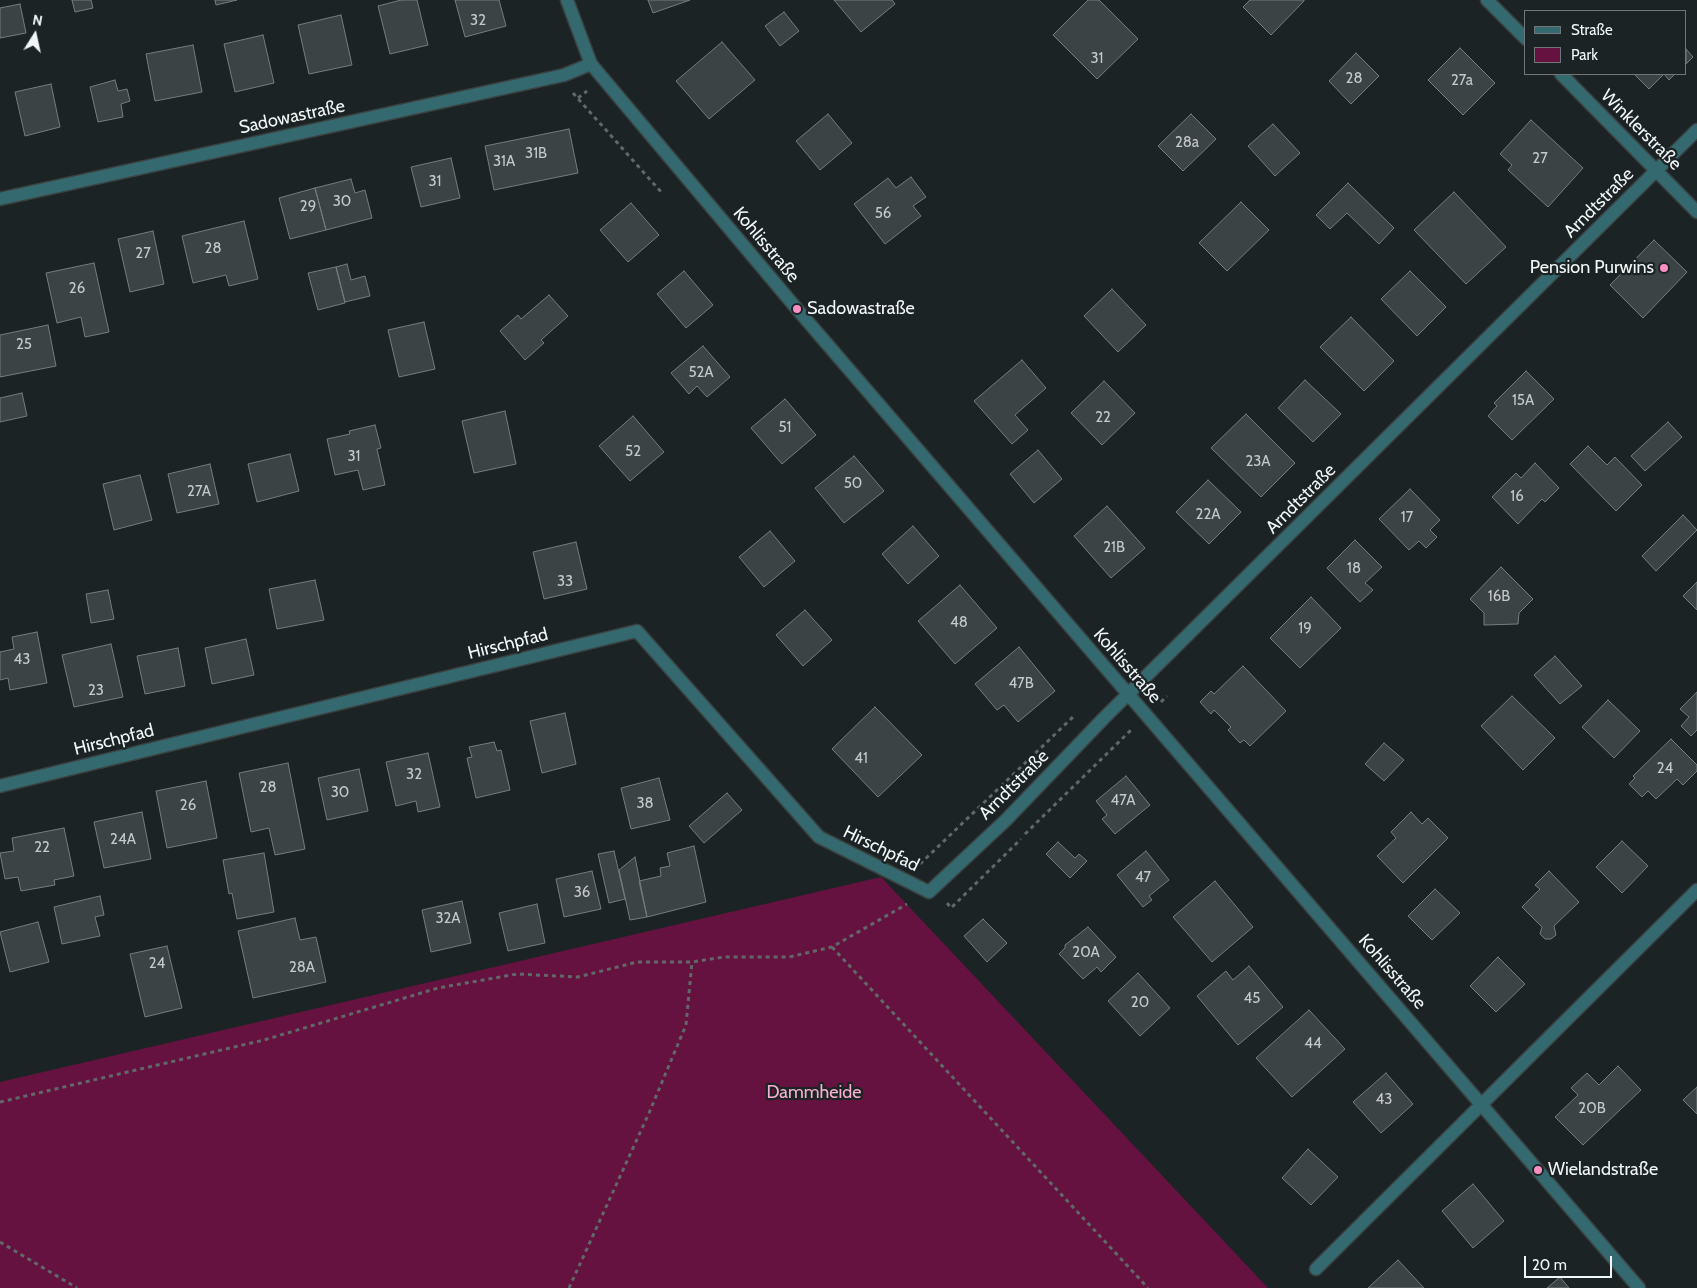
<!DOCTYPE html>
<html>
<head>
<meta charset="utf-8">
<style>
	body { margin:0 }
	#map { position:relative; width:1697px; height:1288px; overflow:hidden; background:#1c2324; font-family:Cabin,sans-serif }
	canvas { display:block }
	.legend { position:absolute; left:1524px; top:10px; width:162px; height:65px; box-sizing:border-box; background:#1c2324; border:1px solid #717778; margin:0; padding:6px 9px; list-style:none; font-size:15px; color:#f1f6f6 }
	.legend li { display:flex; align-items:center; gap:10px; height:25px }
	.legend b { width:25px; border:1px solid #717778 }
	.north { position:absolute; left:10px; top:10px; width:50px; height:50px; -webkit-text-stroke:4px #1c2324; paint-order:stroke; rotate:10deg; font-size:14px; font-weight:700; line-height:20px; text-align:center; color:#f1f6f6 }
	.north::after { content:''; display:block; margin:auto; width:18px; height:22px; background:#f1f6f6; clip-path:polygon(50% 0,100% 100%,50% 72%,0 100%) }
	.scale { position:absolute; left:1524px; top:1256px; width:88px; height:22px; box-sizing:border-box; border:2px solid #f1f6f6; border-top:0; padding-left:6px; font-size:15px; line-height:18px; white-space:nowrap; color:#f1f6f6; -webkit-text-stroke:4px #1c2324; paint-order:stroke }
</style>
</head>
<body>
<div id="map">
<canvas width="1697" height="1288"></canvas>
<ul class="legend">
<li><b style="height:6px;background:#356970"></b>Straße</li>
<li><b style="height:14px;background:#661241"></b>Park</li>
</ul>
<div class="north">N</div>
<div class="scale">20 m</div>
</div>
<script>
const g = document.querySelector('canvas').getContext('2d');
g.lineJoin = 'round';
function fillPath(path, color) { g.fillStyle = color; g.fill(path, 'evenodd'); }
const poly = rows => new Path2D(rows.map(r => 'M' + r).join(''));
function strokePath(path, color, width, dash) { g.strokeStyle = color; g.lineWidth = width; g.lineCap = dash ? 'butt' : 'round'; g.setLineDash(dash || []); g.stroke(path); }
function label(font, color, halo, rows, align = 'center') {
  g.font = font + ' Cabin,sans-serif'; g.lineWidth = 4.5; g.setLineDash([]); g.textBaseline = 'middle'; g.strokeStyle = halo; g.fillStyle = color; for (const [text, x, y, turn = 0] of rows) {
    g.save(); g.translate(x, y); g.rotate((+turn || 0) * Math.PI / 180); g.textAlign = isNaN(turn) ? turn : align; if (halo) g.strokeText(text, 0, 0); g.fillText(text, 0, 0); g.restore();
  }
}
const green = poly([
	[881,877,1268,1288,0,1288,0,1082]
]);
const building = poly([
	[72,0,91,0,93,8,75,12,72,0],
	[215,0,237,0,216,5,215,0],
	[401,0,417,0,428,45,390,54,378,6,401,0],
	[455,0,499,0,506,26,465,37,455,0],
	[648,0,690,0,653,13,648,0],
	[834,0,892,0,895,4,861,32,834,0],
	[1088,0,1099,0,1138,39,1097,79,1053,35,1088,0],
	[1250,0,1304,0,1304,1,1271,35,1243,7,1250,0],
	[20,4,26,33,0,38,0,8,20,4],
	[784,12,799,31,780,46,765,26,784,12],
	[341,15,352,65,309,74,298,25,341,15],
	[263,35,274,83,235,92,224,44,263,35],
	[722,42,755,80,709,119,676,81,722,42],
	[193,45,202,92,155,101,146,54,193,45],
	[1460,48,1495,83,1463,115,1428,80,1460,48],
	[1686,49,1693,57,1686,64,1686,49],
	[1356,53,1379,76,1351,104,1329,81,1356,53],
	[1634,74,1675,74,1669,80,1664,74,1649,89,1634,74],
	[115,80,118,91,127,89,130,101,121,104,123,117,98,122,90,87,115,80],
	[51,84,60,127,25,136,15,92,51,84],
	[828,114,852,143,820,170,796,141,828,114],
	[1191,114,1216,139,1183,171,1158,146,1191,114],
	[1531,120,1583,168,1548,207,1508,170,1512,165,1500,154,1531,120],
	[1273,124,1300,153,1275,176,1248,146,1273,124],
	[569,129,578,173,494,190,485,146,569,129],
	[451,158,460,198,421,207,411,167,451,158],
	[911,177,926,197,913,206,921,216,885,244,854,204,888,178,896,188,911,177],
	[351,179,355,193,365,190,372,218,326,230,315,188,351,179],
	[1348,183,1394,228,1379,244,1347,213,1330,229,1316,215,1348,183],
	[315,188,326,230,290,239,279,198,315,188],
	[1454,192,1506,247,1466,284,1414,230,1454,192],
	[1241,202,1269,230,1227,271,1199,243,1241,202],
	[631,203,659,235,628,262,600,230,631,203],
	[244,221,258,279,229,286,226,275,193,283,182,236,244,221],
	[153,231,164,284,130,292,118,239,153,231],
	[1654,240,1687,272,1643,318,1610,285,1654,240],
	[94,263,109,332,85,337,81,317,57,323,46,273,94,263],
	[347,264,351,280,365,276,370,296,345,302,336,267,347,264],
	[336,267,345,303,318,310,308,273,336,267],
	[684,271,713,305,686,328,657,294,684,271],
	[1410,271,1446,307,1417,336,1381,299,1410,271],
	[1112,289,1146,325,1118,352,1084,316,1112,289],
	[549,295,568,316,541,340,544,343,525,360,500,331,518,315,521,319,549,295],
	[1351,317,1394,361,1364,391,1320,347,1351,317],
	[424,322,435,369,399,377,388,330,424,322],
	[48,325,56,366,0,377,0,335,48,325],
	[703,346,730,377,707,397,697,386,689,394,671,373,703,346],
	[1022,360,1046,388,1015,415,1028,430,1012,444,974,401,1022,360],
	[1526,371,1554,399,1512,440,1488,416,1497,406,1494,403,1526,371],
	[1305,380,1341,414,1313,442,1278,408,1305,380],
	[1104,381,1135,413,1102,445,1071,413,1104,381],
	[22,393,27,416,0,422,0,398,22,393],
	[785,399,816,435,782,464,751,428,785,399],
	[505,411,516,464,474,473,462,421,505,411],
	[1246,414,1295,463,1261,497,1211,448,1246,414],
	[633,416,664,452,630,481,599,446,633,416],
	[1668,422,1682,437,1645,471,1631,456,1668,422],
	[375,425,381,448,377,449,385,485,363,490,358,470,335,475,327,439,350,434,349,431,375,425],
	[1588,446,1607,465,1615,457,1642,485,1616,511,1570,464,1588,446],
	[1038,450,1062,479,1034,503,1010,474,1038,450],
	[290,454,299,491,257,502,248,464,290,454],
	[854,456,884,491,844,523,815,488,854,456],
	[1535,463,1559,488,1545,502,1542,499,1518,524,1492,497,1516,473,1521,478,1535,463],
	[210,464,219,504,177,513,168,474,210,464],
	[140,475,152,520,114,530,103,484,140,475],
	[1208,480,1241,512,1209,544,1176,512,1208,480],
	[1410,489,1440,520,1430,530,1437,537,1426,548,1419,541,1409,550,1379,519,1410,489],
	[1107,506,1145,548,1111,578,1074,536,1107,506],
	[1683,515,1697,530,1656,571,1642,556,1683,515],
	[913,526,939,556,908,584,882,554,913,526],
	[770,531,795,561,764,587,739,557,770,531],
	[1355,540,1382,567,1365,583,1373,590,1360,602,1327,568,1355,540],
	[576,542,587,589,544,599,533,552,576,542],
	[1501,567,1533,599,1519,613,1518,624,1484,625,1484,613,1470,599,1501,567],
	[315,580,324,620,277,629,269,589,315,580],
	[1697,582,1697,610,1683,596,1697,582],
	[960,585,997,628,955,664,918,621,960,585],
	[108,590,114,619,91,623,86,594,108,590],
	[1311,597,1341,628,1300,668,1270,638,1311,597],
	[805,610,832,640,803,666,776,635,805,610],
	[37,632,47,683,10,690,8,678,0,680,0,652,14,649,12,637,37,632],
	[246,639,254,675,212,684,205,648,246,639],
	[111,644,123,697,74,707,62,655,111,644],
	[1019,647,1055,691,1018,722,1004,705,997,710,975,684,1019,647],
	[178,648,185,686,145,694,137,656,178,648],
	[1555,656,1582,686,1560,704,1534,675,1555,656],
	[1243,666,1286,711,1250,746,1244,740,1240,743,1228,730,1231,727,1214,710,1211,714,1200,702,1211,691,1214,694,1243,666],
	[1697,692,1697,730,1691,736,1681,726,1689,717,1680,709,1697,692],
	[1512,696,1555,738,1523,770,1481,726,1512,696],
	[1608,700,1640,731,1614,758,1582,727,1608,700],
	[875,707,922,755,878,797,832,749,875,707],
	[565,713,576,764,542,773,530,721,565,713],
	[1671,739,1697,765,1697,771,1683,785,1677,779,1656,799,1648,791,1642,797,1629,784,1635,778,1633,776,1671,739],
	[494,742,497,751,501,750,510,790,476,798,467,758,472,757,469,747,494,742],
	[1384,743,1404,760,1384,781,1365,764,1384,743],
	[428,753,440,807,418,812,416,801,396,806,386,762,428,753],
	[288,763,305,849,275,855,269,828,251,832,239,773,288,763],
	[359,769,368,811,327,820,318,778,359,769],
	[1126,776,1150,805,1115,834,1102,819,1107,815,1096,801,1126,776],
	[659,778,670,820,631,829,621,788,659,778],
	[206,781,217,838,167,848,156,791,206,781],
	[727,793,742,810,704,843,689,826,727,793],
	[142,812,151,859,104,868,94,822,142,812],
	[1411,812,1422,824,1428,818,1448,838,1403,883,1377,856,1396,838,1391,832,1411,812],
	[64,828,74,876,54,880,55,885,21,891,18,877,5,879,0,853,14,851,12,838,64,828],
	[1622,841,1648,866,1622,893,1596,867,1622,841],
	[1058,842,1075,858,1079,854,1087,861,1070,878,1046,854,1058,842],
	[694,846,706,902,647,917,639,881,661,876,660,868,670,866,667,853,694,846],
	[614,851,625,899,609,903,598,854,614,851],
	[1146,851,1169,880,1149,896,1152,900,1143,907,1117,875,1146,851],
	[264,853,274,912,237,919,232,893,229,894,223,860,264,853],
	[635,857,647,917,630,920,619,870,635,857],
	[592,871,601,909,564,917,556,879,592,871],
	[1549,871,1579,902,1554,926,1556,935,1551,939,1545,939,1540,934,1542,927,1522,907,1540,889,1535,885,1549,871],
	[1215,881,1253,927,1212,962,1173,917,1215,881],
	[1435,889,1460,913,1432,940,1408,916,1435,889],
	[100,896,104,915,95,917,100,936,62,944,54,907,100,896],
	[462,901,471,943,431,952,422,910,462,901],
	[537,904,545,943,508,951,499,913,537,904],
	[295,918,300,940,316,937,326,982,253,998,238,931,295,918],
	[983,919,1007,943,987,962,964,936,983,919],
	[38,922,49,962,10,972,0,932,38,922],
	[1088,927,1116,957,1101,972,1097,967,1083,979,1059,954,1065,948,1065,945,1088,927],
	[167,946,182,1008,145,1017,130,954,167,946],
	[1498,957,1525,984,1496,1012,1470,986,1498,957],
	[1249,966,1283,1007,1238,1045,1197,996,1226,971,1233,980,1249,966],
	[1138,973,1170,1008,1140,1036,1108,1001,1138,973],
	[1309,1010,1345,1049,1292,1097,1256,1058,1309,1010],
	[1618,1066,1641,1090,1583,1145,1555,1117,1578,1095,1571,1088,1587,1073,1599,1085,1618,1066],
	[1386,1073,1413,1104,1381,1133,1353,1102,1386,1073],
	[1697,1087,1697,1114,1683,1100,1697,1087],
	[1308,1149,1338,1177,1311,1205,1282,1178,1308,1149],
	[1473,1184,1504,1221,1473,1248,1442,1211,1473,1184],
	[1398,1260,1424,1288,1368,1288,1398,1260],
	[1560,1277,1569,1288,1547,1288,1560,1277]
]);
const path = poly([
	[573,93,662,193],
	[578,98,587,91],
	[1161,702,1167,696],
	[1025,834,1131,730],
	[920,864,1074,716],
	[947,903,951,908,1021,839],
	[832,947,1148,1288],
	[0,1102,264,1040,438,988,517,974,578,977,637,962,692,962,724,957,789,957,832,947,907,904],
	[0,1242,77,1288],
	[569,1288,649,1113,686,1025,692,962]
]);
const minor = poly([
	[567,0,591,64,797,309,1639,1288],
	[1487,0,1526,39],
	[1561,74,1697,212],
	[0,199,564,75,591,64],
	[0,786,637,631,819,837,929,892,1006,820,1104,718,1697,130],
	[1316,1269,1697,890]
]);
const markers = [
	[1664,268,5,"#fc8fc2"],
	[797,309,5,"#fc8fc2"],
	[1538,1170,5,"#fc8fc2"]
];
const numberNames = [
	["32",478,21],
	["31",1097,59],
	["28",1354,79],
	["27a",1462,81],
	["28a",1187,143],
	["31B",536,154],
	["27",1540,159],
	["31A",504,162],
	["31",435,182],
	["30",342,202],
	["29",308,207],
	["56",883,214],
	["28",213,249],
	["27",143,254],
	["26",77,289],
	["25",24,345],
	["52A",701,373],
	["15A",1523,401],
	["22",1103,418],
	["51",785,428],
	["52",633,452],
	["31",354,457],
	["23A",1258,462],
	["50",853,484],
	["27A",199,492],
	["16",1517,497],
	["22A",1208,515],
	["17",1407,518],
	["21B",1114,548],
	["18",1354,569],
	["33",565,582],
	["16B",1499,597],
	["48",959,623],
	["19",1305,629],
	["43",22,660],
	["47B",1021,684],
	["23",96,691],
	["41",861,759],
	["24",1665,769],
	["32",414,775],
	["28",268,788],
	["30",340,793],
	["47A",1123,801],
	["38",645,804],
	["26",188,806],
	["24A",123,840],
	["22",42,848],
	["47",1143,878],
	["36",582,893],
	["32A",448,919],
	["20A",1086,953],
	["24",157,964],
	["28A",302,968],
	["45",1252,999],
	["20",1140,1003],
	["44",1313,1044],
	["43",1384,1100],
	["20B",1592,1109]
];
const streetNames = [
	["Sadowastraße",292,117,-12],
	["Winklerstraße",1641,130,45],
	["Arndtstraße",1599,203,-45],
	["Kohlisstraße",766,245,50],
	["Arndtstraße",1301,499,-45],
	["Hirschpfad",508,644,-14],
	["Kohlisstraße",1127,666,49],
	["Hirschpfad",114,740,-14],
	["Arndtstraße",1014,785,-45],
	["Hirschpfad",881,849,26],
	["Kohlisstraße",1392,972,49]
];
const poiNames = [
	["Pension Purwins",1654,268,"right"],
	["Sadowastraße",807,309],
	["Wielandstraße",1548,1170]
];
const parkNames = [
	["Dammheide",814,1093]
];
fillPath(green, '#661241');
fillPath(building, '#3c4344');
strokePath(building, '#757d7e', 1);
strokePath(minor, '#3a4141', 15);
strokePath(path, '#616868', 3, [4, 4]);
strokePath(minor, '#356970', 12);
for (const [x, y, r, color] of markers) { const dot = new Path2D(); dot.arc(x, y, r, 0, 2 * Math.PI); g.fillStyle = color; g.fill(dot); strokePath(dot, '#1c2324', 2); }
label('15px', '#c4c9ca', null, numberNames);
label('18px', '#f1f6f6', '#1c2324', streetNames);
label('18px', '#f1f6f6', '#1c2324', poiNames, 'left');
label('18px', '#f9b0d0', '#1c2324', parkNames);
</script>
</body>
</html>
